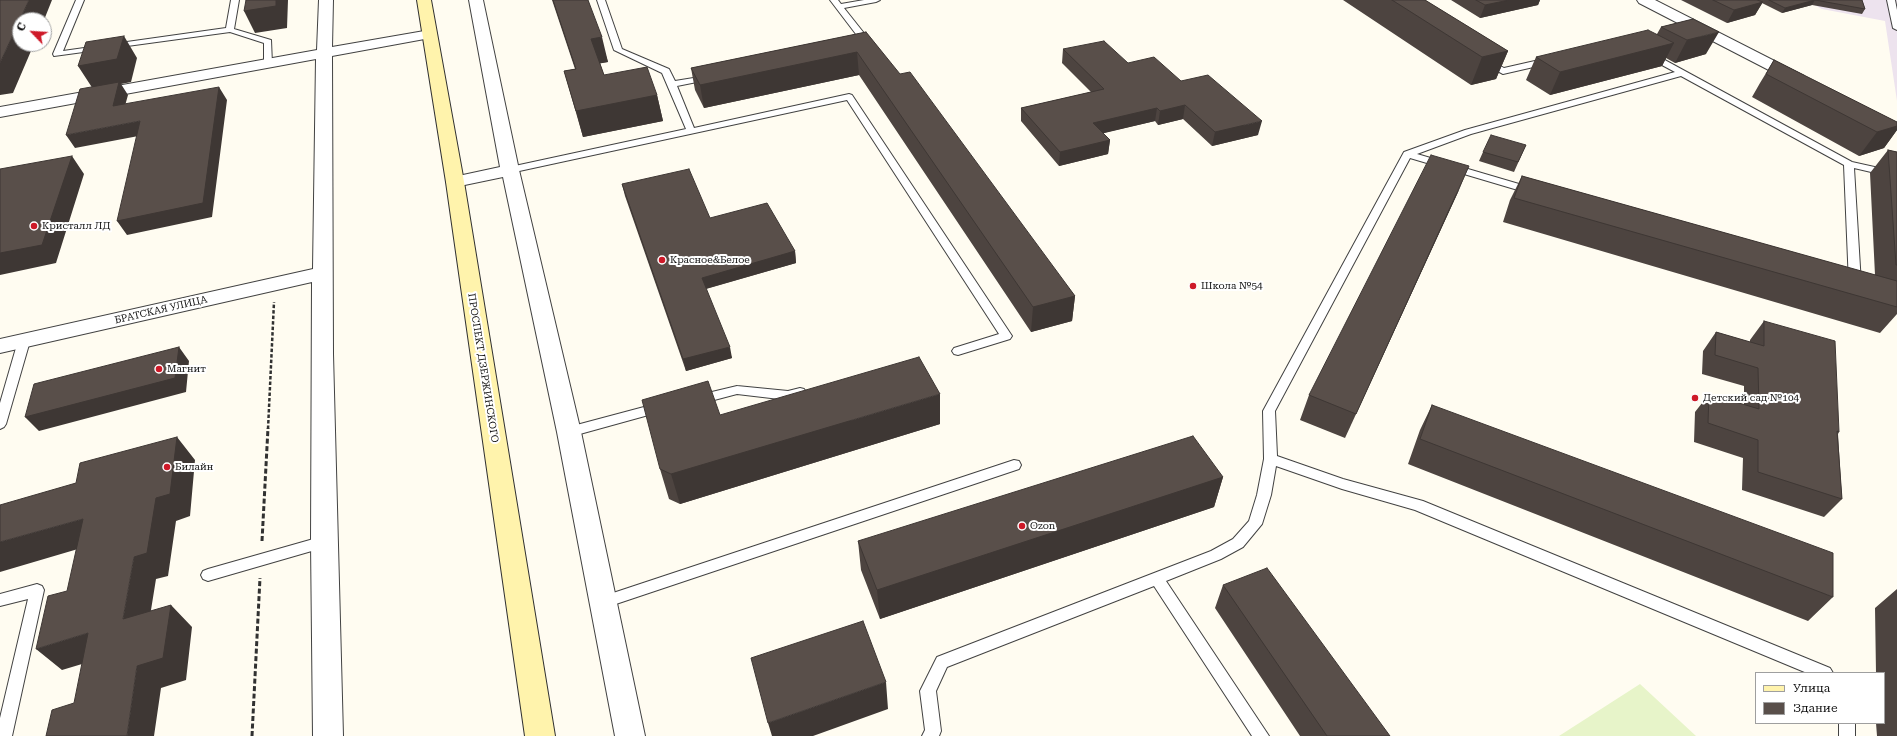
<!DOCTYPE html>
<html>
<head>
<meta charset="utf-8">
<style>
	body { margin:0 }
	#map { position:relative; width:1897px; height:736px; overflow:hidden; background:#fffcf1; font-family:"Roboto Serif",serif }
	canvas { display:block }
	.legend { position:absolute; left:1755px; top:672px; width:130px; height:52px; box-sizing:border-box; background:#fff; border:1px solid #9f9f9f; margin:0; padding:5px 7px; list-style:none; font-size:12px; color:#0f0f0f }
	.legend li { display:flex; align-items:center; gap:8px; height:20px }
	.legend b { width:20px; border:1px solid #9f9f9f }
	.north { position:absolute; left:12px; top:12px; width:40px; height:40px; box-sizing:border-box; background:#fff; border:1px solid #9f9f9f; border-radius:50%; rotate:295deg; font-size:11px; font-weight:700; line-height:16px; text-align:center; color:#0f0f0f }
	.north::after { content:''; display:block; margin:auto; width:14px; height:18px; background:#ce1928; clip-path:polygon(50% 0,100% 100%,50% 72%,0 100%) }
</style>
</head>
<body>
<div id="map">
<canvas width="1897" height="736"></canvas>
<ul class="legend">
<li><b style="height:5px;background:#fff3ac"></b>Улица</li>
<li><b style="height:11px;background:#594f4a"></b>Здание</li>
</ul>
<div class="north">С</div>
</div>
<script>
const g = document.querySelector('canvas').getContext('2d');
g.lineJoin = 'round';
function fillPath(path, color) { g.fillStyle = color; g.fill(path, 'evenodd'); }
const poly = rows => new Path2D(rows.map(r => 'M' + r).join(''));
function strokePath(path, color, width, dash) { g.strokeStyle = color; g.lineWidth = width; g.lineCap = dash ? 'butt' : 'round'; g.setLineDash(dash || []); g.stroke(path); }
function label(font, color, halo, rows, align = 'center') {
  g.font = font + ' "Roboto Serif",serif'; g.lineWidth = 4; g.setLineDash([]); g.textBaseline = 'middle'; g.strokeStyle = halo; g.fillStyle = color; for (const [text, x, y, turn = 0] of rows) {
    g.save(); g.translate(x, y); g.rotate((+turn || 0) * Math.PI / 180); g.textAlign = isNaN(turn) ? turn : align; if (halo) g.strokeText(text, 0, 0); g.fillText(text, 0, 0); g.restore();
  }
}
const industrial = poly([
	[1805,0,1897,0,1897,101,1885,21,1822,9]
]);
const pitch = poly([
	[1640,684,1696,736,1559,736]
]);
const pathFar1 = poly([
	[268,429,274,302]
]);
const path = poly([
	[262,541,268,428],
	[252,736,260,578]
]);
const service = poly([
	[76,0,84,0,63,51,226,28,231,0,239,0,234,29,271,40,272,64,268,67,264,64,264,43,230,32,54,56,53,54,76,0],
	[597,0,605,0,622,49,669,69,675,81,712,75,712,79,677,86,694,128,849,94,852,95,1010,333,1012,336,1010,339,958,355,954,354,952,351,954,348,999,334,847,100,510,173,507,172,505,170,507,168,510,167,686,129,662,73,614,50,597,0],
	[830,0,838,0,841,4,864,0,880,0,876,2,844,8,871,42,871,46,865,46,830,0],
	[1887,0,1895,0,1897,10,1897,30,1893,28,1887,0],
	[1650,52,1852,162,1897,172,1897,178,1854,168,1861,284,1859,287,1851,287,1849,284,1844,165,1681,76,1471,134,1417,154,1536,189,1537,191,1532,194,1528,193,1410,158,1275,411,1277,456,1343,479,1423,501,1830,668,1833,673,1807,673,1415,510,1342,489,1276,466,1271,495,1262,524,1243,547,1221,559,1166,581,1269,736,1252,736,1154,586,947,667,936,691,941,731,939,736,922,736,925,730,920,691,937,657,1211,551,1233,539,1249,521,1257,495,1264,459,1263,411,1404,152,1465,130,1675,72,1647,57,1646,55,1650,52],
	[1486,58,1504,68,1548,58,1552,61,1551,63,1503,74,1483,63,1482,61,1486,58],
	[24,337,28,338,30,341,6,424,4,427,0,429,0,403,18,341,20,338,24,337],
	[737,386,788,391,800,388,804,389,806,392,804,395,788,400,737,394,699,404,695,402,693,399,695,396,737,386],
	[659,403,663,405,665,408,663,411,569,437,564,435,563,432,564,429,569,427,659,403],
	[1014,460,1019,461,1021,465,1019,469,604,608,599,607,597,602,599,597,604,596,1014,460],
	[324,536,329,538,331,542,329,546,208,581,203,579,201,575,203,571,208,569,324,536],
	[37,584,42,586,44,590,12,736,0,736,0,718,28,599,0,606,0,594,37,584],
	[1839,723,1855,723,1855,736,1839,736,1839,723]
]);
const minor = poly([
	[319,0,333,0,332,47,430,30,435,31,437,34,435,37,430,38,332,56,333,354,343,736,313,736,311,542,312,282,0,353,0,339,313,269,316,59,0,117,0,107,317,50,319,0],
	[469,0,483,0,519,170,581,432,645,736,615,736,557,432,503,177,455,187,449,186,446,182,449,178,500,167,469,0],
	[1637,0,1655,0,1804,76,1806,79,1804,82,1798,84,1792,82,1639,3,1637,0]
]);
const secondary = poly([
	[417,0,431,0,464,182,555,736,525,736,446,182,417,0]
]);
const wall = poly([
	[552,0,588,0,608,62,600,63,604,75,657,95,663,121,583,137,564,71,575,69],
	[1343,0,1425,0,1508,51,1496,79,1471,85],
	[1451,0,1540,0,1538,5,1480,18],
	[1681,0,1862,0,1865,9,1862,14,1812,5,1782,13,1762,3,1755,15,1727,23],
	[1693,19,1706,54,1675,63,1666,58,1662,66,1550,95,1526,80,1536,57,1657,34,1661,27],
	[866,32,1075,296,1072,321,1031,332,859,75,704,108,695,90,691,68],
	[1063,49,1128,63,1181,81,1258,135,1212,146,1183,119,1158,125,1155,121,1103,133,1110,140,1108,154,1059,166,1021,121,1021,108,1091,92,1062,63],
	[1774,60,1897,122,1897,130,1884,148,1859,156,1752,97,1760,83],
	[1526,145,1514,172,1479,161,1483,152],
	[1888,150,1897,152,1897,314,1880,333,1503,222,1510,200,1522,176,1875,275,1870,173],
	[622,184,795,251,796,263,706,289,732,358,686,371,625,196],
	[1459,190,1345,438,1300,420,1309,395],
	[1764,321,1839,432,1838,434,1842,499,1824,517,1742,490,1743,458,1694,442,1695,412,1709,394,1744,405,1744,386,1702,374,1703,351,1716,332,1750,342,1750,340],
	[1432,405,1833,597,1808,621,1408,464,1420,430],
	[720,415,940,424,680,504,669,499,660,469],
	[1223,477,1214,507,880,619,861,570,858,541],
	[1223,585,1390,736,1300,736,1215,608],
	[1897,589,1897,736,1877,736,1876,723,1884,723,1884,673,1876,673,1875,608]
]);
const shadedWall = poly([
	[29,0,52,0,44,20,20,20,20,44,34,44,13,93,0,95,0,63],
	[276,0,288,0,287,28,255,33,244,11],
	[1509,0,1540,0,1538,5,1480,18,1485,5],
	[1815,0,1812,5,1782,13,1785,8],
	[1763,2,1755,15,1727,23,1734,10],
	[1719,32,1706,54,1675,63,1687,40],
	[124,36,137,58,131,82,121,84,128,95,121,120,93,89,78,66],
	[602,37,608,62,597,64,591,39],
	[1674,43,1662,66,1550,95,1560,72],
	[1508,51,1496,79,1471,85,1482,57],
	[857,52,859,75,704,108,700,85],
	[219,87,227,100,212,217,127,235,117,221],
	[657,95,663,121,583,137,576,111],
	[1185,105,1183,119,1158,125,1160,111],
	[1157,108,1155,121,1092,136,1093,123],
	[140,121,149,134,75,148,66,135],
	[1262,121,1258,135,1212,146,1215,132],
	[1897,126,1897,130,1884,148,1859,156,1877,132],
	[1110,140,1108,154,1059,166,1060,152],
	[72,156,84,174,56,263,0,275,0,253],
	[1469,166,1459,190,1345,438,1356,414],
	[795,251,796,263,705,289,702,278],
	[1075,296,1072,321,1031,332,1033,307],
	[179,347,189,361,186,392,39,431,25,417],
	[730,347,732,358,686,371,683,359],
	[940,394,940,424,680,504,671,474],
	[177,437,195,460,190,516,176,521,168,576,156,579,146,641,123,619,134,557],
	[1223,477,1214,507,880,619,877,590],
	[83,519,105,541,0,572,0,542],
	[171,605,192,627,186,680,161,688,154,736,127,736,137,666],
	[88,633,112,655,62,670,36,649],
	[886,682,888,709,813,736,772,736,768,723]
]);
const building = poly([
	[0,0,29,0,0,63,0,0],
	[246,0,276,0,276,6,244,11,246,0],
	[553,0,588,0,602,37,591,39,604,75,647,67,657,95,576,111,564,71,576,69,553,0],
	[1392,0,1425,0,1508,51,1482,57,1392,0],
	[1476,0,1509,0,1485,5,1476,0],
	[1713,0,1757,0,1763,2,1734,10,1713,0],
	[1769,0,1862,0,1865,9,1815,0,1785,8,1769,0],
	[1693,19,1719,32,1687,40,1661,27,1693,19],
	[1648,30,1674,43,1560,72,1536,57,1648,30],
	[866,32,900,74,910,72,1075,296,1033,307,857,52,700,85,691,68,866,32],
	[124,36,117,59,78,66,86,42,124,36],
	[1104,41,1128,63,1154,57,1181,81,1208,75,1262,121,1215,132,1185,105,1160,111,1157,108,1093,123,1110,140,1060,152,1021,108,1104,89,1063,49,1104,41],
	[1774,60,1897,122,1897,126,1877,132,1766,74,1774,60],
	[119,82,113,106,219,87,203,203,117,221,140,121,66,135,80,89,119,82],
	[1491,135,1526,145,1518,162,1483,152,1491,135],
	[1888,150,1897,152,1897,265,1896,265,1888,150],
	[1431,155,1469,166,1356,414,1309,395,1431,155],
	[72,156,42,245,0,253,0,169,72,156],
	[689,169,710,218,767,203,795,251,702,278,730,347,683,359,622,184,689,169],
	[1522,176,1897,281,1897,307,1514,198,1522,176],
	[1764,321,1835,341,1839,432,1837,431,1842,499,1758,472,1758,440,1708,423,1709,394,1759,409,1758,368,1715,355,1716,332,1764,346,1764,321],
	[179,347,175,378,25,417,34,384,179,347],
	[919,357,940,394,671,474,660,469,642,400,708,381,720,415,919,357],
	[1432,405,1833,553,1833,597,1420,439,1432,405],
	[1193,436,1223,477,877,590,858,541,1193,436],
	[177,437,170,494,156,498,147,553,134,557,123,619,171,605,163,658,137,666,127,736,46,736,52,710,74,703,88,633,36,649,48,596,67,591,83,519,0,542,0,505,76,483,80,463,177,437],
	[1267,568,1390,736,1327,736,1223,585,1267,568],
	[863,621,886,682,768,723,751,658,863,621]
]);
const markers = [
	[34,226,4,"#ce1928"],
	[662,260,4,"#ce1928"],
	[1193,286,4,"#ce1928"],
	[159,369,4,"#ce1928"],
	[1695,398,4,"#ce1928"],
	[167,467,4,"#ce1928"],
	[1022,526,4,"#ce1928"]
];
const poiNames = [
	["Кристалл ЛД",42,226],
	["Красное&Белое",670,260],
	["Школа №54",1201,286],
	["Магнит",167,369],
	["Детский сад №104",1703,398],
	["Билайн",175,467],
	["Ozon",1030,526]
];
const streetNames = [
	["БРАТСКАЯ УЛИЦА",161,310,-13],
	["ПРОСПЕКТ ДЗЕРЖИНСКОГО",483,368,81]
];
fillPath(industrial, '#ede3ee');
fillPath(pitch, '#e7f4c9');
strokePath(service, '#424242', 2);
strokePath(minor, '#424242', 2);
strokePath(secondary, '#313131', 2);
strokePath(pathFar1, '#313131', 2.5, [3.5, 2]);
strokePath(path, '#313131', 3, [5, 2.5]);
fillPath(service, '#fff');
fillPath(minor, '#fff');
fillPath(secondary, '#fff3ac');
fillPath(wall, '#4d4440');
fillPath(shadedWall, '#3e3734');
fillPath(building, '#594f4a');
strokePath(building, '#3e3734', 1);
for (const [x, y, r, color] of markers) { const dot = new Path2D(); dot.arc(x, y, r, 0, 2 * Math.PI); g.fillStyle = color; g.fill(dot); strokePath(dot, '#fff', 1.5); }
label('10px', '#0f0f0f', '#fff', poiNames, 'left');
label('10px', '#0f0f0f', '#fff', streetNames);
</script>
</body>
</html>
